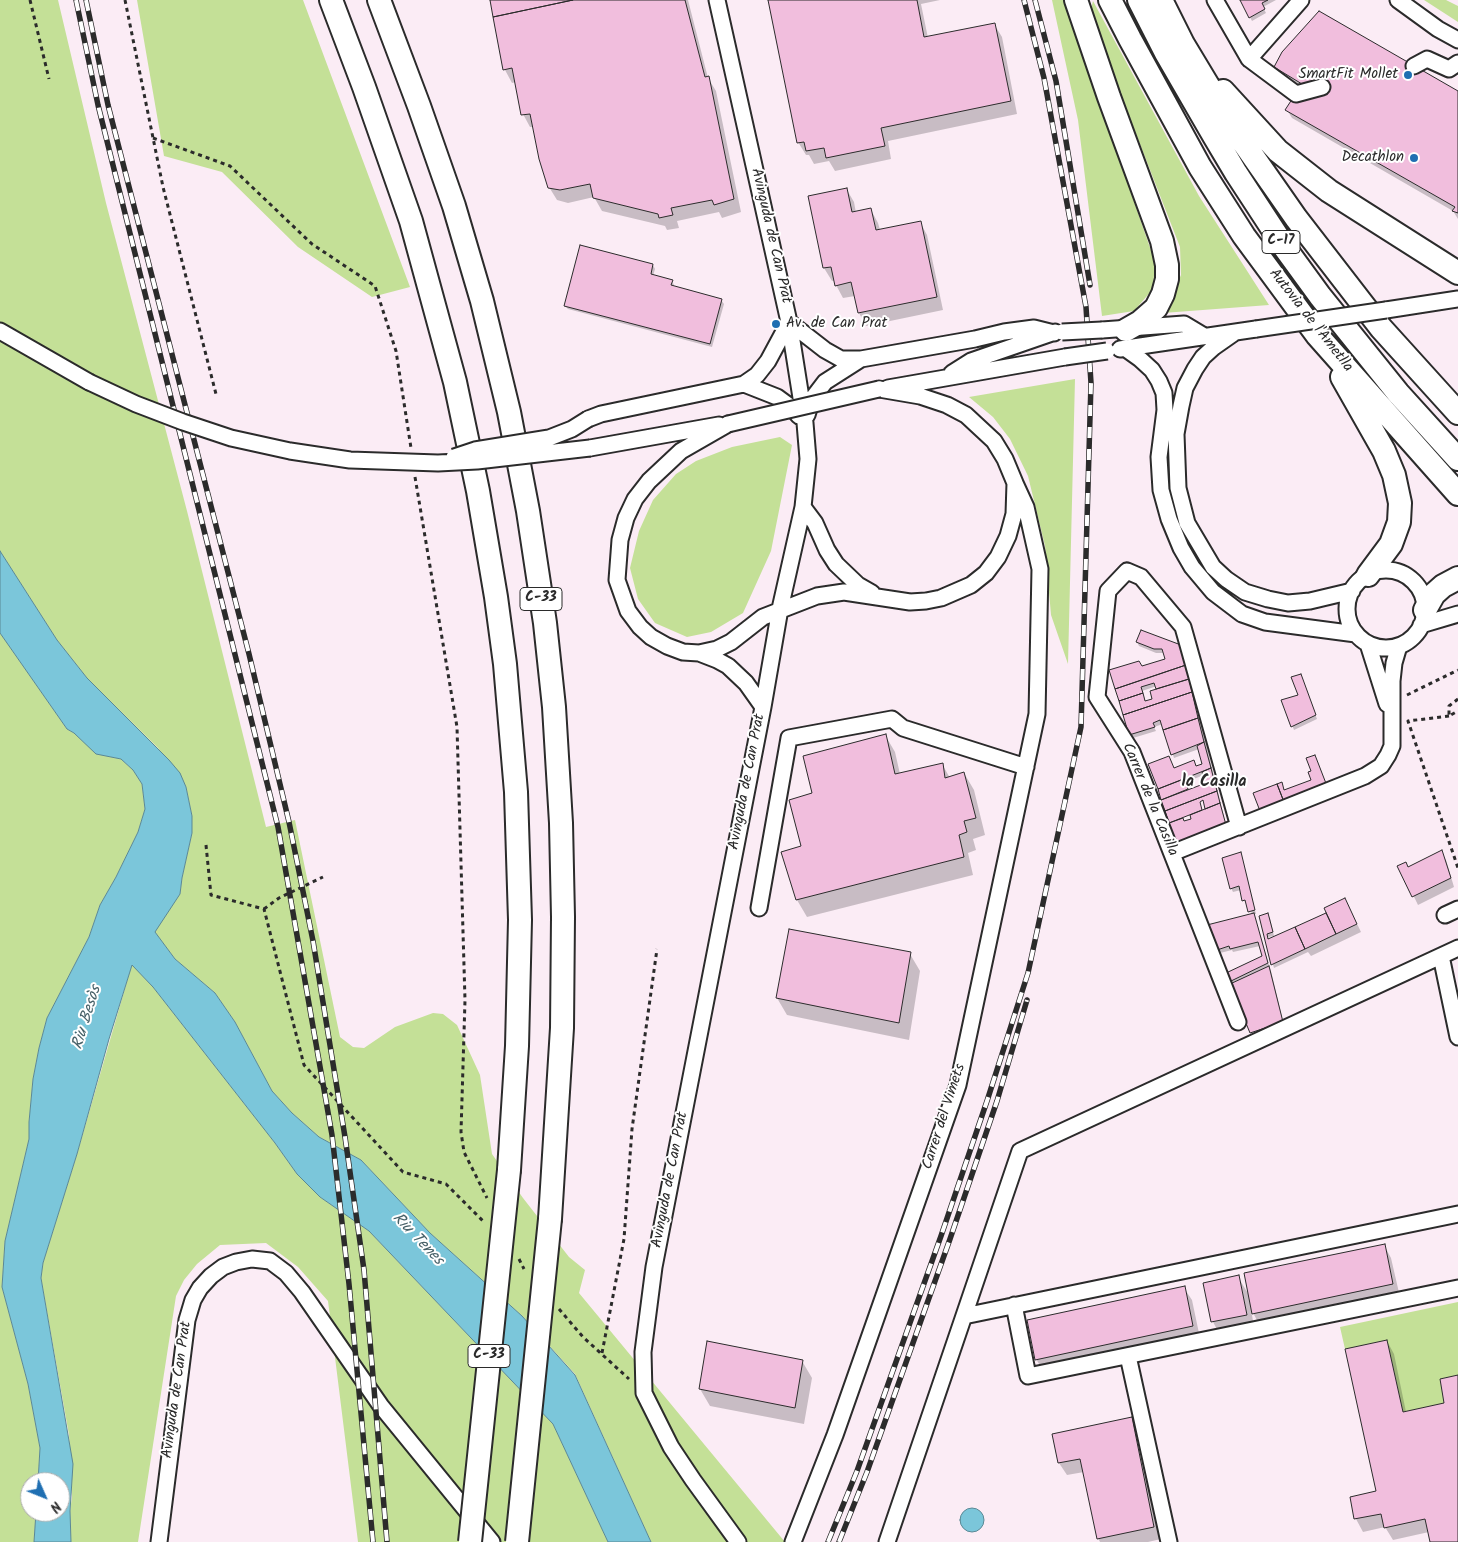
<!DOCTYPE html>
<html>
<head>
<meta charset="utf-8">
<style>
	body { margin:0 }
	#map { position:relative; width:1458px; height:1542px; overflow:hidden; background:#fbecf5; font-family:Kalam,sans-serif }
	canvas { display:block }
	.north { position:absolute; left:20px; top:1472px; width:50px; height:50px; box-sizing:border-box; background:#fff; border:1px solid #aaa; border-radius:50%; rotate:134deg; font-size:14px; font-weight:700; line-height:20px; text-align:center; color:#2b2b2b }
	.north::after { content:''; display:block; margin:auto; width:18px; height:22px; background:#1f6fb2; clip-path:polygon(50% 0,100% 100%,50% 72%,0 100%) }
</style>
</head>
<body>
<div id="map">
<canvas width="1458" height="1542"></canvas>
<div class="north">N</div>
</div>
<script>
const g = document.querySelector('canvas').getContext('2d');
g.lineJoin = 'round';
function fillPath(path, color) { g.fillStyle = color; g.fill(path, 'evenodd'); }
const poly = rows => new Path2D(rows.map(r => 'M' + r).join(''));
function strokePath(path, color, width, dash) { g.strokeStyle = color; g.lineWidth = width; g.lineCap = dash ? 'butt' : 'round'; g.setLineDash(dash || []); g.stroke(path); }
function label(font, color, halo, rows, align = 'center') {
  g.font = font + ' Kalam,sans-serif'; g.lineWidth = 4; g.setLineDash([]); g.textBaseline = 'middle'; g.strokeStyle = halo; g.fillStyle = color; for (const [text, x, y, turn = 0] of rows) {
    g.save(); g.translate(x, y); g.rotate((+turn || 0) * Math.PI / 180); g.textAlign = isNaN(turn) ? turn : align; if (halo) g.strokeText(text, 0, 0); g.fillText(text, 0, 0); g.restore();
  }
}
const green = poly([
	[0,0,58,0,106,203,187,511,266,827,295,820,340,1037,353,1047,364,1048,395,1027,433,1013,443,1014,457,1025,480,1075,492,1154,523,1198,569,1257,585,1270,579,1293,785,1542,651,1542,575,1374,522,1316,430,1233,361,1160,319,1137,292,1113,272,1091,235,1022,215,993,175,959,154,931,180,894,182,878,192,833,192,816,186,787,158,748,87,678,57,640,0,551],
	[137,0,303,0,410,287,372,297,298,247,222,172,164,156],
	[1052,0,1064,0,1155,262,1153,289,1134,311,1102,316,1078,120],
	[1424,0,1446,0,1458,6,1458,22],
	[1093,1,1199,196,1269,305,1163,313,1181,275,1180,247,1124,103,1091,9],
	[1075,379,1068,664,1051,615,1045,546,1028,476,1010,439,993,417,969,397],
	[780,437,792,445,771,551,743,613,711,632,687,637,655,623,638,599,630,568,639,531,653,500,676,474,696,461,732,447],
	[0,633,67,729,74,733,96,753,121,759,133,770,142,784,145,809,138,832,116,877,100,905,89,937,47,1018,39,1048,33,1079,29,1122,29,1139,5,1241,2,1287,28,1384,40,1448,38,1482,30,1482,30,1512,36,1512,34,1542,0,1542],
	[132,964,153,987,275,1143,297,1174,320,1197,369,1231,553,1424,608,1542,358,1542,328,1301,298,1267,266,1243,220,1245,197,1264,184,1280,176,1296,138,1542,71,1542,70,1511,72,1497,69,1435,41,1278,43,1263,77,1154],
	[1458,1302,1458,1375,1440,1379,1444,1403,1403,1412,1387,1340,1345,1349,1340,1327]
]);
const water = poly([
	[0,551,57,640,87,678,169,760,180,773,186,787,192,816,192,833,182,878,180,894,155,932,175,959,215,993,235,1022,272,1091,292,1113,319,1137,361,1160,430,1233,522,1316,575,1375,651,1542,608,1542,553,1424,369,1231,320,1197,297,1174,275,1143,153,987,132,965,109,1039,77,1154,43,1263,41,1278,73,1464,70,1511,71,1542,34,1542,36,1512,60,1512,60,1482,38,1482,40,1448,28,1384,2,1287,5,1241,29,1139,29,1122,33,1079,39,1048,47,1018,89,937,100,905,116,877,138,832,145,809,142,784,133,770,121,759,96,754,74,733,67,729,0,633,0,551],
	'960 1520a12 12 0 1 1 24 0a12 12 0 1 1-24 0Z'
]);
const shadow = poly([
	[492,0,688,0,708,78,716,91,741,212,722,218,719,212,677,221,679,228,667,230,665,226,602,211,594,197,568,203,557,200,549,187,534,127,530,127,523,114,516,82,512,83,505,70],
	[770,0,940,0,921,4,928,38,994,24,1002,37,1017,114,888,141,891,159,835,171,829,161,814,164,809,155,806,155,798,142],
	[1241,0,1276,0,1263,7,1266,13,1252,21],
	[1275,67,1458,92,1458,219,1453,211,1292,118,1287,110,1301,88,1280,76],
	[847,190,854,202,856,213,871,210,878,223,880,230,920,222,927,235,943,310,866,326,859,313,855,296,843,298,836,285,835,280,832,281,824,268],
	[653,265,655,269,653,276,672,281,674,285,673,287,721,300,724,304,712,347,568,309,565,306],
	[1137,642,1183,650,1227,829,1177,844,1150,765,1174,769,1196,768,1204,765,1199,749,1174,758,1163,724,1154,727,1156,731,1133,738,1131,735,1142,668,1166,660,1164,653,1156,653,1139,646],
	[1157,686,1158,690,1154,699,1146,702,1142,691],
	[1204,775,1207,784,1189,791,1186,782],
	[1204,799,1207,810,1202,812,1199,801],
	[1190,813,1193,819,1183,823,1181,817],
	[1302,679,1317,719,1294,730,1283,701,1299,695],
	[885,735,895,752,900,774,942,764,950,778,964,773,974,790,985,835,973,839,976,850,968,853,973,875,807,917,797,900,802,847,814,793],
	[1441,852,1446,860,1454,887,1418,905,1399,866,1408,868],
	[1242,857,1256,914,1253,914,1271,971,1284,1026,1253,1036,1230,981,1263,957,1260,946,1233,952,1232,950,1220,953,1218,949,1252,914,1248,903,1246,904,1244,900,1241,890,1233,892,1231,888],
	[1345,899,1361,932,1311,956,1308,952,1274,968,1260,917,1268,915,1270,918,1274,936,1268,937,1269,941,1328,914],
	[910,954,920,971,909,1040,787,1015,777,998],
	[1384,1245,1391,1258,1400,1297,1260,1326,1251,1309,1254,1327,1220,1335,1213,1322,1204,1284,1238,1277,1249,1295],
	[1184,1288,1192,1300,1200,1338,1044,1372,1036,1359],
	[1387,1341,1394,1354,1406,1412,1446,1404,1458,1377,1458,1542,1431,1542,1429,1532,1393,1540,1385,1527,1363,1532,1356,1519,1351,1498,1377,1492],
	[802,1361,812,1378,804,1424,710,1406,700,1389],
	[1131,1419,1138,1431,1161,1539,1148,1542,1100,1542,1098,1538,1084,1472,1067,1475,1059,1463]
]);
const building = poly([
	[490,0,573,0,493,17,490,0],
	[573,0,685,0,705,77,709,76,734,199,714,205,712,200,671,208,673,215,659,218,658,214,593,198,590,184,560,190,548,188,539,159,530,114,521,115,512,68,503,70,493,17,573,0],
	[768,0,917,0,924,37,995,23,1011,101,881,128,885,146,826,158,824,148,806,151,804,142,797,143,768,0],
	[1240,0,1268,0,1262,3,1265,9,1249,18,1240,0],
	[1319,11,1458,91,1458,213,1452,211,1455,207,1285,110,1302,84,1274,67,1282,52,1319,11],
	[847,188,852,212,871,208,876,230,921,221,937,297,858,313,851,282,835,286,831,267,823,268,808,196,847,188],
	[580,245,653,264,651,274,673,280,671,285,722,299,710,344,564,306,580,245],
	[1141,630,1181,645,1186,665,1115,689,1109,670,1139,661,1142,666,1165,659,1162,649,1154,649,1136,642,1141,630],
	[1186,665,1189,679,1156,689,1154,683,1141,687,1143,693,1119,701,1115,689,1186,665],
	[1301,674,1316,715,1291,727,1281,700,1298,695,1291,677,1301,674],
	[1189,679,1192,692,1123,715,1119,701,1143,693,1145,701,1152,699,1150,691,1189,679],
	[1192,692,1198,718,1163,730,1160,720,1153,723,1155,727,1129,735,1123,715,1192,692],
	[1198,718,1204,742,1171,755,1163,730,1198,718],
	[886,734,895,774,943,763,945,778,964,772,976,818,964,821,967,832,959,835,964,857,796,900,781,852,801,846,789,800,812,793,803,756,886,734],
	[1204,742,1211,768,1158,789,1148,764,1169,756,1174,768,1194,760,1196,766,1202,764,1197,746,1204,742],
	[1315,755,1327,786,1284,802,1277,784,1282,782,1284,790,1311,780,1308,772,1311,771,1306,758,1315,755],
	[1211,768,1214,780,1205,783,1202,772,1211,768],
	[1184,779,1188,789,1161,800,1158,789,1184,779],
	[1214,780,1217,791,1165,811,1161,800,1214,780],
	[1277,784,1284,802,1260,811,1253,793,1277,784],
	[1217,791,1220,803,1205,809,1203,800,1200,802,1202,810,1169,823,1165,811,1217,791],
	[1220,803,1226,825,1176,844,1169,823,1183,818,1184,821,1191,819,1190,815,1220,803],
	[1442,850,1451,878,1412,897,1397,866,1406,862,1408,867,1442,850],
	[1241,852,1255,910,1248,912,1245,900,1242,901,1239,886,1230,889,1222,858,1241,852],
	[1345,898,1357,924,1336,934,1324,908,1345,898],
	[1254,913,1268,963,1229,982,1226,973,1262,956,1258,942,1230,949,1229,946,1217,950,1207,925,1254,913],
	[1268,913,1273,932,1267,934,1268,939,1295,927,1305,949,1271,965,1259,916,1268,913],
	[1326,913,1336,934,1305,949,1295,927,1326,913],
	[789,929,911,952,899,1023,776,998,789,929],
	[1269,966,1283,1022,1250,1033,1230,984,1269,966],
	[1385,1244,1393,1284,1252,1314,1244,1273,1385,1244],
	[1239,1275,1247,1315,1211,1322,1203,1283,1239,1275],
	[1185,1286,1193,1326,1035,1360,1027,1320,1185,1286],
	[1387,1340,1403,1412,1444,1403,1440,1379,1458,1375,1458,1542,1430,1542,1425,1519,1384,1528,1381,1514,1354,1519,1350,1497,1376,1491,1345,1349,1387,1340],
	[707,1341,803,1360,795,1408,699,1389,707,1341],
	[1132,1417,1154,1527,1097,1539,1080,1459,1058,1463,1052,1434,1132,1417]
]);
const path = poly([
	[30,0,49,79],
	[125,0,163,187,216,394],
	[153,138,230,166,312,244,375,286,396,351,411,448],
	[415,477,457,727,465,1000,461,1132,464,1152,487,1198],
	[1407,695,1458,670],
	[1458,699,1449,706,1449,716,1458,711],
	[1449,716,1408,721,1458,868],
	[206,845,211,895,264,909,304,1065,403,1172,446,1184,485,1223],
	[264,909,279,898,323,877],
	[519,1259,524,1269],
	[559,1309,583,1337,629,1379],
	[602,1353,624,1239,632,1129,657,949]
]);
const minor = poly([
	[717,0,789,322,805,423,808,459,803,507,780,609,763,707,654,1267,643,1352,644,1393,671,1447,693,1480,738,1542],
	[1215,0,1249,59,1301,0],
	[1398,0,1438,29,1458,40],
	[1249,59,1296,94,1322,87],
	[1414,66,1427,59,1449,69,1458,63],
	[1386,310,1458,299],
	[789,322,825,350,841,359,861,359,975,339,1004,332,1034,328,1054,333],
	[1102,330,1184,324,1204,336],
	[0,331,89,382],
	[1234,333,1214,347,1203,357,1195,369,1185,388,1181,406,1176,434,1178,488,1187,523,1213,567,1226,579,1245,592,1268,599,1288,603,1310,601,1352,591],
	[1120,349,1256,329],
	[1126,349,1140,359,1152,370,1159,381,1164,393,1165,410,1159,457,1161,490,1169,519,1181,548,1192,567,1213,592,1242,614,1265,622,1356,634],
	[952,373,971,361,1055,332],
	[744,384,777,397,792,408,799,416],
	[888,388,1065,357],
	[807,415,812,399,825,382,861,359],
	[588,419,601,414,744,384,757,375,768,361,789,322],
	[728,424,681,451,649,481,635,499,626,518,620,540,617,580,628,611,640,627,651,637,667,646,683,652,699,653,717,660,728,666,746,683,763,707],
	[590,448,719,425],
	[803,507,815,523,827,550,836,564,858,585,872,593],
	'1347 609a39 39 0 1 1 78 0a39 39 0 1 1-78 0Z',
	[1421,625,1458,614],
	[1368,644,1387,704],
	[699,653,717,649,731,642,763,617,817,596,844,592,910,602,926,601,941,598,971,585,986,573,998,557,1008,536,1014,514,1015,483,1005,459,994,441,966,415,947,405,920,396,879,389],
	[1172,853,1365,776,1381,766,1388,755,1392,746,1392,681,1394,663,1399,646],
	[759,908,789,738,892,719,903,728,1026,767],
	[1445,915,1458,909],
	[1441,956,1458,1037],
	[1238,1022,1132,752,1097,697,1108,591,1127,571,1141,577,1183,627,1239,827],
	[1014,1305,1028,1376,1458,1288],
	[964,1316,1458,1214],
	[1128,1356,1169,1542],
	[159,1542,187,1320,193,1300,200,1288,211,1276,223,1267,236,1262,252,1259,270,1261,286,1273,302,1292,381,1406,492,1542],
	[793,1542,835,1435,958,1085,1037,714,1040,569,1026,507,1015,483],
	[887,1542,1020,1151,1458,948]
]);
const highway = poly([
	[331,0,364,87,411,221,455,382,478,491,496,597,505,664,516,792,520,920,517,1046,509,1170],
	[379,0,419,106,454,206,482,301,509,412,528,511,545,623,554,707,561,823,563,917,562,1028,550,1219],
	[1076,0,1109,97,1162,241,1167,265,1167,279,1163,294,1156,308,1140,322,1126,330],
	[1110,0,1130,39,1200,167,1244,236,1317,335,1458,494],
	[1139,0,1166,53,1214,136,1236,173,1285,248,1320,296,1398,393,1458,459],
	[1161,0,1183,44,1236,132,1296,218,1381,328,1458,413],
	[1223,91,1278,151,1329,191,1458,273],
	[1342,377,1384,451,1394,475,1400,503,1399,522,1391,544,1368,575],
	[1425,610,1434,594,1443,586,1458,578]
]);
const rail = poly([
	[76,0,98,105,278,827,332,1135,349,1284,373,1542],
	[86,0,108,105,249,654,289,822,313,941,345,1137,364,1270,387,1542],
	[1035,0,1056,81,1090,285],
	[828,1542,857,1471,941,1236,987,1101,1028,973,1081,727,1091,383,1086,307,1044,78,1024,0],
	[839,1542,867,1472,950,1239,997,1101,1027,1000]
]);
const minorBridge = poly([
	[1256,329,1386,310],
	[1062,332,1102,330],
	[1065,357,1107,351],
	[89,382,136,404,183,422,231,438,290,451,350,460,438,463,477,461,590,448],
	[728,424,879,389],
	[454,457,475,450,549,438,572,429,588,419]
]);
const highwayBridge = poly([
	[470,1542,509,1170],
	[517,1542,550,1219]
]);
const markers = [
	[1408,75,5,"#1f6fb2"],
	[1414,158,5,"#1f6fb2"],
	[776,324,5,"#1f6fb2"]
];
const shields = [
	[1281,242,38],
	[541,599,42],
	[489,1356,42]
];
const shieldNames = [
	["C-17",1281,242],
	["C-33",541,599],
	["C-33",489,1356]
];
const poiNames = [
	["SmartFit Mollet",1398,75],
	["Decathlon",1404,158],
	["Av. de Can Prat",786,324,"left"]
];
const streetNames = [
	["Avinguda de Can Prat",770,236,77],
	["Autovia de l'Ametlla",1310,321,52],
	["Avinguda de Can Prat",748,782,-79],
	["Carrer de la Casilla",1149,800,67],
	["Carrer del Vimets",945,1117,-72],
	["Avinguda de Can Prat",671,1180,-79],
	["Avinguda de Can Prat",178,1390,-82]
];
const neighbourhoodNames = [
	["la Casilla",1214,783]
];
const waterNames = [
	["Riu Besòs",88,1018,-73],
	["Riu Tenes",417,1240,46]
];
fillPath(green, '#c4e097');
fillPath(water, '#7bc6da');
strokePath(water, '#5b8894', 1);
fillPath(shadow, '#0003');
fillPath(building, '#f1bedd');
strokePath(building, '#2b2b2b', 1);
strokePath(minor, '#2b2b2b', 19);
strokePath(highway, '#2b2b2b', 26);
strokePath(path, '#2b2b2b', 3, [4, 4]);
strokePath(minor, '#fff', 15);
strokePath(highway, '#fff', 22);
strokePath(rail, '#2b2b2b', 5.5);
strokePath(rail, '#fff', 4, [11]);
strokePath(minorBridge, '#2b2b2b', 19, []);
strokePath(highwayBridge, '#2b2b2b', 26, []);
strokePath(minorBridge, '#fff', 15);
strokePath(highwayBridge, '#fff', 22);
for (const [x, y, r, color] of markers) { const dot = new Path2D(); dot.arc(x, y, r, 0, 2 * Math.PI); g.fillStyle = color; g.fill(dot); strokePath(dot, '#fff', 2); }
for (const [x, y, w] of shields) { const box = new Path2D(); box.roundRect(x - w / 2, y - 11.5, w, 23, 4); g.fillStyle = '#fff'; g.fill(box); strokePath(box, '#2b2b2b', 1); }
label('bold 14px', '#2b2b2b', null, shieldNames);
label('15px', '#2b2b2b', '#fff', poiNames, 'right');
label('15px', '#2b2b2b', '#fff', streetNames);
label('bold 16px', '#2b2b2b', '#fff', neighbourhoodNames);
label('italic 16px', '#476168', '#fff', waterNames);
</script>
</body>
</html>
